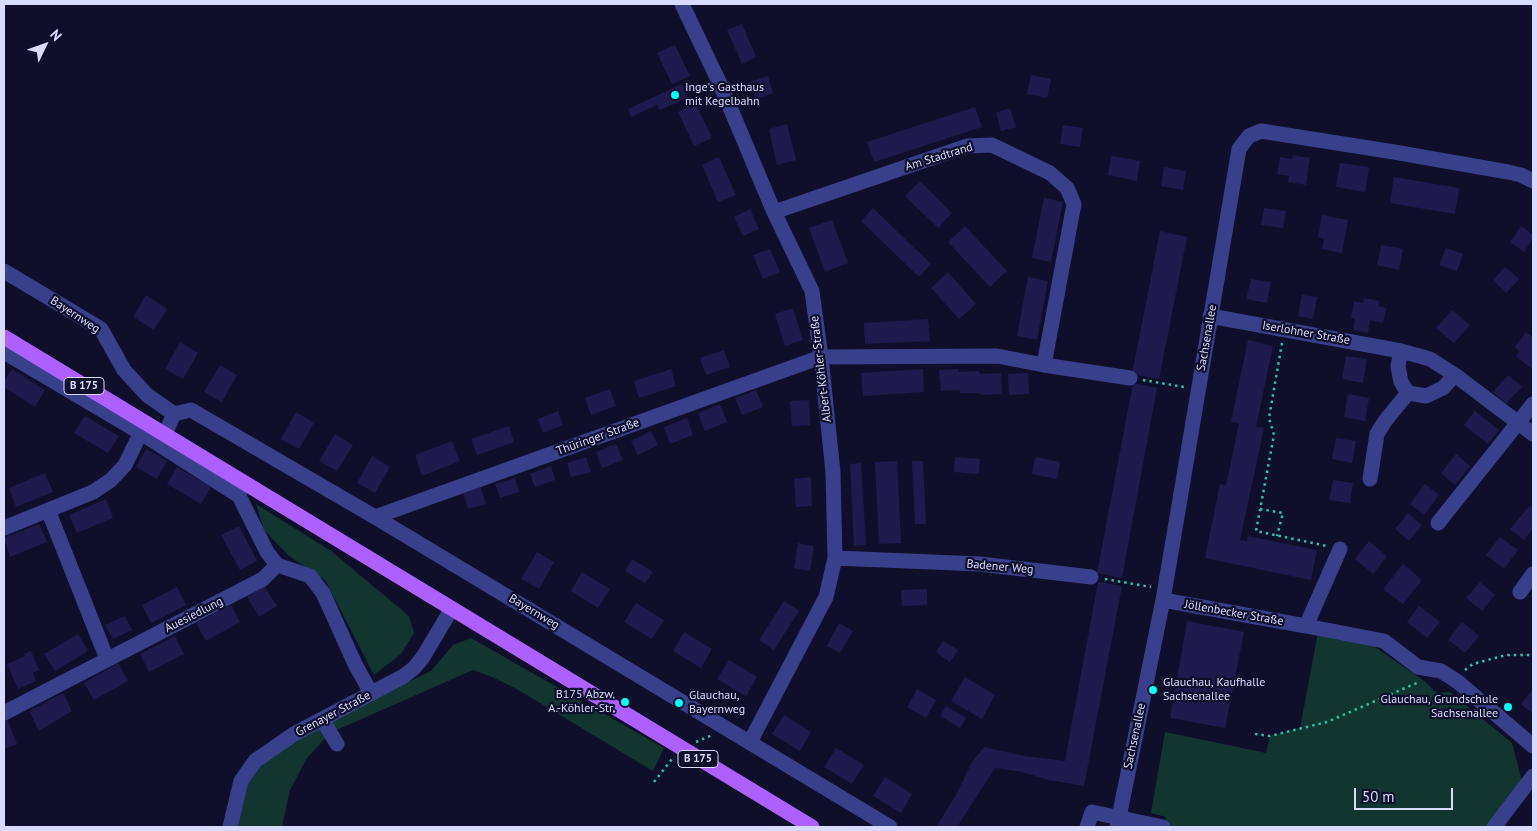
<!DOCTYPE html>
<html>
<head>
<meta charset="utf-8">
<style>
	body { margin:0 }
	#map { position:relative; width:1537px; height:831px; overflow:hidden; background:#100f2b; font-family:"PT Sans",sans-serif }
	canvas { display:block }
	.frame { position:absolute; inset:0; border:5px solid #d9daff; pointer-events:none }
	.north { position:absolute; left:20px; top:20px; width:50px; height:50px; -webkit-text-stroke:4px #100f2b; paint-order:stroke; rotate:48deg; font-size:14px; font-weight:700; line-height:20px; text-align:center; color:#d9daff }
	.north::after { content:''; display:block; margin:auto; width:18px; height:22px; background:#d9daff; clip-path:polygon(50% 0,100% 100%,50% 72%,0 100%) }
	.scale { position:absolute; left:1354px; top:788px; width:99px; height:22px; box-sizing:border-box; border:2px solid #d9daff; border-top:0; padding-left:6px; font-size:15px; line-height:18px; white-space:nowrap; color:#d9daff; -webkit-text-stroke:4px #100f2b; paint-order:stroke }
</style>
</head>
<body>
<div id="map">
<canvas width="1537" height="831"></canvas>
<div class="frame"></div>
<div class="north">N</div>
<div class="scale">50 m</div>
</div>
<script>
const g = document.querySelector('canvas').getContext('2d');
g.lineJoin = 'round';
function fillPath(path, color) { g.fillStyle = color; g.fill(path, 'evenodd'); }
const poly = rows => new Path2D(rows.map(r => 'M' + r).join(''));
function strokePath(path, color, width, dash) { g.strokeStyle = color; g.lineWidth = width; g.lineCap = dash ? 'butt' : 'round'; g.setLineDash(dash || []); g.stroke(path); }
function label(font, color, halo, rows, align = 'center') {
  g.font = font + ' "PT Sans",sans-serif'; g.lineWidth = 4.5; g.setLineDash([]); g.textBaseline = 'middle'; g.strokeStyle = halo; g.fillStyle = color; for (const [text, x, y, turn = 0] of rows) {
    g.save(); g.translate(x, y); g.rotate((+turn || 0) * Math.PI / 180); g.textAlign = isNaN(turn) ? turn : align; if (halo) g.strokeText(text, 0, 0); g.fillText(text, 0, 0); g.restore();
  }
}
const green = poly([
	[256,504,331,551,409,616,414,633,401,654,374,675,325,580,289,556,264,530],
	[1319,627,1372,645,1423,680,1437,693,1450,692,1512,743,1522,781,1486,827,1180,827,1165,825,1166,817,1151,813,1165,732,1266,753,1270,736,1300,728],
	[471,638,664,748,653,771,515,688,492,677,473,670,332,732,327,722,431,671,453,645],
	[322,719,330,733,307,758,290,790,282,827,230,827,247,771]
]);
const building = poly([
	[742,24,756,57,742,64,727,30],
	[675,45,690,76,672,84,657,53],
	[1031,75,1051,79,1047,98,1027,94],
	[768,76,773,93,756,99,750,82],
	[682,84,687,98,660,110,657,105,631,117,628,109],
	[696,104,712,138,694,146,678,112],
	[975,107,982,127,874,162,867,142],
	[1010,108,1016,127,1001,131,996,113],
	[787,124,796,160,777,165,769,129],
	[1063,125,1083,128,1080,147,1060,144],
	[1293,155,1310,158,1306,185,1288,182,1289,176,1277,174,1280,157,1292,159],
	[1111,156,1140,161,1137,181,1108,175],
	[719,157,736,195,718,202,702,165],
	[1340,163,1369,167,1365,192,1336,187],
	[1164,167,1186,171,1183,190,1161,186],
	[1394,177,1459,188,1455,214,1390,203],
	[920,181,952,213,938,228,905,196],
	[1044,198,1063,202,1051,262,1032,258],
	[873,208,931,264,919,277,861,221],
	[1264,208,1286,211,1283,228,1261,225],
	[750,209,759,229,743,236,734,217],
	[1322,215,1348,220,1342,253,1322,249,1324,239,1318,237],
	[832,220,848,263,825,272,809,228],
	[965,226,1007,271,990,287,948,242],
	[1521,226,1533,235,1533,239,1524,252,1510,242],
	[1160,231,1187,237,1159,379,1132,374],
	[1381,245,1403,249,1399,270,1377,265],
	[1446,248,1463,254,1457,271,1439,265],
	[770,249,780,272,763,279,753,255],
	[1505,267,1519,279,1506,293,1493,280],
	[948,272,976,304,959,319,931,288],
	[1028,277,1048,281,1037,340,1017,336],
	[1251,279,1271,282,1267,303,1246,299],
	[146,295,167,309,154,330,133,317],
	[1302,295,1317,297,1313,319,1298,316],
	[1364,298,1379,301,1379,306,1386,308,1383,323,1370,320,1368,333,1353,330,1355,318,1351,318,1354,301,1363,303],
	[793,308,803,340,785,346,775,314],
	[1452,310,1470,325,1454,343,1436,328],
	[928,319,930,341,865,344,864,323],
	[1526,332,1533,338,1533,370,1516,356,1520,352,1515,347],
	[1248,340,1273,346,1256,427,1264,428,1240,540,1247,541,1248,536,1317,550,1311,580,1205,558,1220,484,1226,485,1239,423,1231,422],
	[180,342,198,353,183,379,165,369],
	[724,350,730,367,706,375,700,358],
	[1346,356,1367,359,1363,383,1342,379],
	[220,365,237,375,222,402,204,392],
	[12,369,45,390,35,407,4,387,4,381],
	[671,369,676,386,639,398,634,381],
	[923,369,924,392,863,396,861,373],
	[958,369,959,372,979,371,980,374,1001,373,1002,394,981,395,980,393,960,393,960,390,941,391,939,370],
	[1028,373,1029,394,1009,395,1008,374],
	[1508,375,1522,387,1506,404,1493,392],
	[1133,383,1157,388,1122,578,1097,573],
	[610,389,616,406,591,415,585,398],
	[756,390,763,407,742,415,735,398],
	[1348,394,1369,398,1365,421,1344,417],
	[809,400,810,425,792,426,790,401],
	[720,404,727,422,705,431,698,413],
	[558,411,563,425,543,433,538,419],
	[1475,411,1499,430,1488,444,1464,425],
	[296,412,314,423,299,449,281,439],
	[85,416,119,436,108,453,74,433],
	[687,418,693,435,670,444,664,427],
	[509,426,514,442,477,455,471,439],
	[651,431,658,445,638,455,631,441],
	[335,434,353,445,337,471,319,461],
	[1336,438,1356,441,1352,463,1332,459],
	[452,441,460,461,422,476,415,455],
	[616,444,623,460,602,468,596,452],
	[146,449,167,461,157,479,136,467],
	[1456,454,1470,466,1455,485,1441,473],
	[372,456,390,467,375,493,357,483],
	[586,457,591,472,571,477,567,463],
	[955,457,980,459,979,474,954,472],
	[1035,457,1060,462,1057,479,1032,474],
	[897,461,901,543,879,544,875,462],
	[912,461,923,461,926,524,915,524],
	[861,463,866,545,854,546,850,464],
	[551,466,555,480,535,487,530,474],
	[177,467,211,487,201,504,167,484],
	[45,473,53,492,16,507,9,488],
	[811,477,812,506,796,507,794,479],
	[515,478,519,492,500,498,495,484],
	[1333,480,1353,483,1350,503,1329,500],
	[1425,484,1439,495,1424,515,1410,504],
	[480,486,486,504,468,509,463,492],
	[106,499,113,518,77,533,69,515],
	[1530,505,1533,508,1533,528,1524,540,1510,529],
	[1408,513,1422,525,1409,541,1395,529],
	[39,524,47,542,10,557,4,538],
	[239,526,257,561,240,570,221,535],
	[1500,537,1518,550,1504,569,1486,555],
	[1369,541,1387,556,1373,574,1355,559],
	[798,543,814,546,810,571,794,568],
	[537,552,554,562,539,589,521,579],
	[632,559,653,572,645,583,625,571],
	[1403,564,1422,580,1403,604,1383,589],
	[582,572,610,589,598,608,571,591],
	[1098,582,1122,586,1084,786,1049,780,1022,772,995,768,957,827,936,827,956,795,972,762,984,747,1025,756,1065,761],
	[1480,582,1495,595,1482,611,1466,598],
	[264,586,277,606,259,617,247,597],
	[177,587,186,605,151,623,142,605],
	[927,589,927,605,902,606,901,590],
	[784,601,799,611,774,650,759,640],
	[636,603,664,620,652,639,624,622],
	[231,605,240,622,206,641,196,623],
	[1419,606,1440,622,1427,638,1407,622],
	[125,616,132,630,113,639,105,625],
	[1187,621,1244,632,1225,728,1170,718],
	[1462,622,1479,636,1465,653,1448,640],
	[839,623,853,631,840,653,827,646],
	[684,632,712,649,701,668,673,651],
	[78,634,88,651,55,671,44,654],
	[175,636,184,654,149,672,140,654],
	[943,641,958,650,950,662,936,652],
	[31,651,39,670,33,673,36,681,18,689,7,664,25,656,24,654],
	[729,660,757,677,746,696,717,679],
	[118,663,128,681,94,700,84,683],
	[965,677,995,695,982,719,951,701],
	[917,689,936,700,926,718,907,707],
	[1533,689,1533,714,1521,704],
	[63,693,72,711,39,731,29,711],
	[946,706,966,718,960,728,940,716],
	[784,715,811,732,800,751,772,734],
	[7,719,17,744,4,749,4,720],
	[836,748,864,765,852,784,824,767],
	[885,777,912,794,901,813,873,796]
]);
const path = poly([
	[1282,343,1269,418,1274,435,1256,531,1327,546],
	[1143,380,1184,387],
	[1260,509,1283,513,1277,536],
	[1105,579,1151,587],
	[1465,670,1473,664,1506,655,1533,655],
	[1255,734,1270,736,1327,722,1419,682],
	[696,742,712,735],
	[654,782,672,759]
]);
const minor = poly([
	[682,4,721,86,774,212,812,291,821,357,833,472,835,558,826,597,750,742],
	[4,271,101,329,124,370,147,395,174,414],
	[1210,316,1401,351,1430,359,1455,375,1533,434],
	[1401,351,1398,366,1401,382,1408,393,1426,396,1443,388,1455,375],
	[4,352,141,433,239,496],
	[1044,365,1130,378],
	[165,434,174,414,191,410,375,517,890,827],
	[1370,479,1377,434,1385,421,1408,393],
	[241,486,239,496,267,552,277,565,310,576,323,593,355,664,371,693],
	[48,510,107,659],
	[375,517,821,357,997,356,1044,365,1074,204,1067,188,1050,173,992,145,967,146,774,212],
	[1438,523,1533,404],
	[4,528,93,492,111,480,125,465,145,424],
	[835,558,980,564,1091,577],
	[1520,592,1533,574],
	[1163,600,1306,626,1340,549],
	[1306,626,1384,641,1418,667,1441,671,1458,682,1533,746],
	[4,713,263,579,277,565],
	[322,719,337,744],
	[230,827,241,781,255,761,294,734,404,676,414,668,423,657,451,610],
	[1087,827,1092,812,1163,827],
	[1117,827,1163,600,1239,149,1249,136,1261,131,1394,152,1508,172,1521,175,1533,181],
	[1494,827,1533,776]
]);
const major = poly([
	[4,337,812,827]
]);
const markers = [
	[675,95,5,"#05fff7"],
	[1153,690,5,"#05fff7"],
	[625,702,5,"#05fff7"],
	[679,703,5,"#05fff7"],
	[1508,707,5,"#05fff7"]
];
const shields = [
	[84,386,40],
	[698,759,40]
];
const shieldNames = [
	["B 175",84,386],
	["B 175",698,759]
];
const poiNames = [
	["Inge's Gasthaus",685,88],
	["mit Kegelbahn",685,102],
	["Glauchau, Kaufhalle",1163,683],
	["Sachsenallee",1163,697],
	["B175 Abzw.",615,695,"right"],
	["A.-Köhler-Str.",615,709,"right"],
	["Glauchau,",689,696],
	["Bayernweg",689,710],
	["Glauchau, Grundschule",1498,700,"right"],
	["Sachsenallee",1498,714,"right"]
];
const streetNames = [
	["Am Stadtrand",939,157,-17],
	["Bayernweg",75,315,33],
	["Iserlohner Straße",1306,333,10],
	["Sachsenallee",1207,338,-80],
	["Albert-Köhler-Straße",821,369,-97],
	["Thüringer Straße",598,437,-20],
	["Badener Weg",1000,567,5],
	["Bayernweg",534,612,31],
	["Jöllenbecker Straße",1234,613,10],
	["Auesiedlung",194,615,-27],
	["Grenayer Straße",333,714,-28],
	["Sachsenallee",1135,736,-78]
];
fillPath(green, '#12352f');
fillPath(building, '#1e1a4d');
strokePath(path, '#2ac2a5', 2.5, [2.5, 4]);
strokePath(minor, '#38408c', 15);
strokePath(major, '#ae60ff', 15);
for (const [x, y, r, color] of markers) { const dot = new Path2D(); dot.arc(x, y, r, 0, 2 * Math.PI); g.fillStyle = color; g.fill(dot); strokePath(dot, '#100f2b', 2); }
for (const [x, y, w] of shields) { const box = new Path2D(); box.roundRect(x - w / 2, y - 8.5, w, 17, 4); g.fillStyle = '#100f2b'; g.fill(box); strokePath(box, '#d9daff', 1); }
label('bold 11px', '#d9daff', null, shieldNames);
label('12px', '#d9daff', '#100f2b', poiNames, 'left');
label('12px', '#d9daff', '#100f2b', streetNames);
</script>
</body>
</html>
